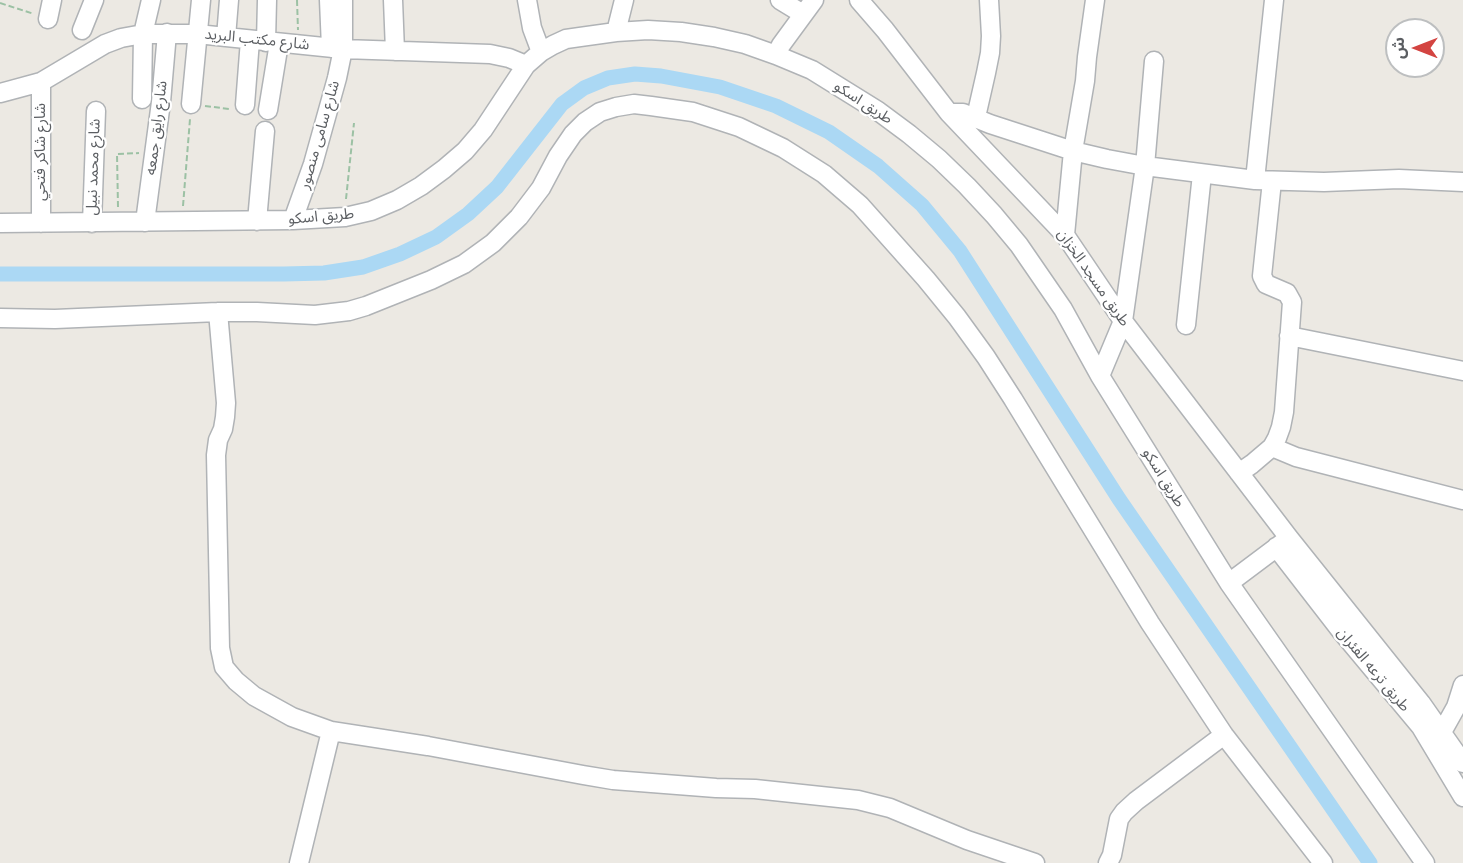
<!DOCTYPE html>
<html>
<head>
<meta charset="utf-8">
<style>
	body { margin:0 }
	#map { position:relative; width:1463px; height:863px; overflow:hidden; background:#ece9e3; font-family:"Varela Round","Noto Sans Arabic",sans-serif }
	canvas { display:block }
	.north { position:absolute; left:1385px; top:18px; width:60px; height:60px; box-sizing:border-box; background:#fff; border:2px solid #bdbfc0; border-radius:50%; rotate:270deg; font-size:16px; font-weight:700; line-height:24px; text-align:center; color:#5b5e62 }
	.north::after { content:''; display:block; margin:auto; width:21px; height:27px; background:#d34441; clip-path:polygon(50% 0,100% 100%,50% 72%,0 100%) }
</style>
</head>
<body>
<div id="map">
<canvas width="1463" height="863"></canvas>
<div class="north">ش</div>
</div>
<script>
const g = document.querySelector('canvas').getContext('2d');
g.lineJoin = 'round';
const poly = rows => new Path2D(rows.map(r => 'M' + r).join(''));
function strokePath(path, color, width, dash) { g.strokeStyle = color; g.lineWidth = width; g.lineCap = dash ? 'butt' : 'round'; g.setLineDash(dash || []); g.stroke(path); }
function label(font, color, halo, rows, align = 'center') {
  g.font = font + ' "Varela Round","Noto Sans Arabic",sans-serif'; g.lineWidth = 4.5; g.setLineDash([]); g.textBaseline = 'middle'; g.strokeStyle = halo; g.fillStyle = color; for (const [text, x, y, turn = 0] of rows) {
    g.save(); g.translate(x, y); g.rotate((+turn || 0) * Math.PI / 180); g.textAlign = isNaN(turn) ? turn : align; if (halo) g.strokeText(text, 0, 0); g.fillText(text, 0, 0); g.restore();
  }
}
const canal = poly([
	[0,274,284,274,324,273,363,267,400,254,436,237,468,214,497,187,562,104,584,88,608,78,635,74,661,76,720,87,776,106,829,132,878,166,922,205,960,251,1119,499,1370,863]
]);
const path = poly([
	[297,0,298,30],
	[0,3,34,14],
	[205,106,229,109],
	[346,199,354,123],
	[183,206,190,119],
	[118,207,117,154,139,153]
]);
const minor = poly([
	[329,0,331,48],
	[393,0,395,51],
	[527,0,532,28,541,52],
	[780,0,803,14],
	[859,0,885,30,949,113,1065,235,1123,321,1289,538,1421,703,1463,763],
	[48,19,52,0],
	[82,30,94,0],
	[616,32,624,0],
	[226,37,229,0],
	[266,42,267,0],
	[776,55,781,45,814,0],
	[41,82,41,223],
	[0,93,41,82,105,44,121,38,143,34,197,34,343,49,490,54,509,58,526,65],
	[142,99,143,34,151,0],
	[191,104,201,0],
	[245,105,250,40],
	[268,110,279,43],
	[949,113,963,113,990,124,1073,151,1085,81,1087,57,1095,0],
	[976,117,986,73,990,53,991,36,989,0],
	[1255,180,1274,0],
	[293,220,313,164,337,78,343,49,343,0],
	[257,221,265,131],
	[145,222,161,102,167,33],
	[0,223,293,220,345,217,371,211,397,200,421,186,444,169,465,151,483,130,526,65,541,52,553,45,566,39,580,37,616,32,648,30,681,32,714,37,745,44,776,55,812,70,878,111,909,134,939,159,967,186,994,215,1019,245,1063,309,1100,376,1229,583,1425,863],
	[92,223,96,111],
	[1065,235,1073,151,1107,159,1145,166,1255,180,1324,182,1399,179,1463,182],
	[218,312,226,403,225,417,223,429,218,440,216,455,220,648,224,667,236,681,254,696,292,717,331,731,428,746,583,775,613,780,716,788,755,789,858,800,890,808,967,840,1035,863],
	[0,318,55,319,218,312,257,312,315,315,349,311,366,306,431,280,464,264,493,243,519,217,541,188,558,156,573,134,585,122,600,112,616,107,634,104,651,106,693,112,739,127,783,148,824,174,860,205,926,279,957,317,986,357,1013,399,1150,623,1224,735,1323,863],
	[1186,325,1202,174],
	[1289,336,1463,371],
	[1100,376,1123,321,1145,166,1154,61],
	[1272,447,1296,457,1463,500],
	[1239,473,1252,464,1272,447,1277,438,1281,427,1284,412,1292,302,1287,293,1266,284,1262,276,1272,181],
	[1276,547,1341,631,1421,727,1463,797],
	[1229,583,1285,541],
	[1442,732,1456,707,1463,685],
	[299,863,331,731],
	[1108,863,1112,855,1119,819,1124,812,1136,801,1224,735]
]);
const streetNames = [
	["شارع مكتب البريد",257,40,6],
	["طريق اسكو",863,103,33],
	["شارع رايق جمعه",157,128,-83],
	["شارع سامى منصور",320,135,-74],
	["شارع شاكر فتحي",41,152,-90],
	["شارع محمد نبيل",94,167,-88],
	["طريق اسكو",321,217,-5],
	["طريق مسجد الخزان",1093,278,55],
	["طريق اسكو",1163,478,58],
	["طريق ترعه الفئران",1373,670,50]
];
strokePath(canal, '#abd8f4', 15);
strokePath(minor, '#b0b3b6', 21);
strokePath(path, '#9cc1a4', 2, [6, 3]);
strokePath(minor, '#fff', 18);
label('15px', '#5b5e62', '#fff', streetNames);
</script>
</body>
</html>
